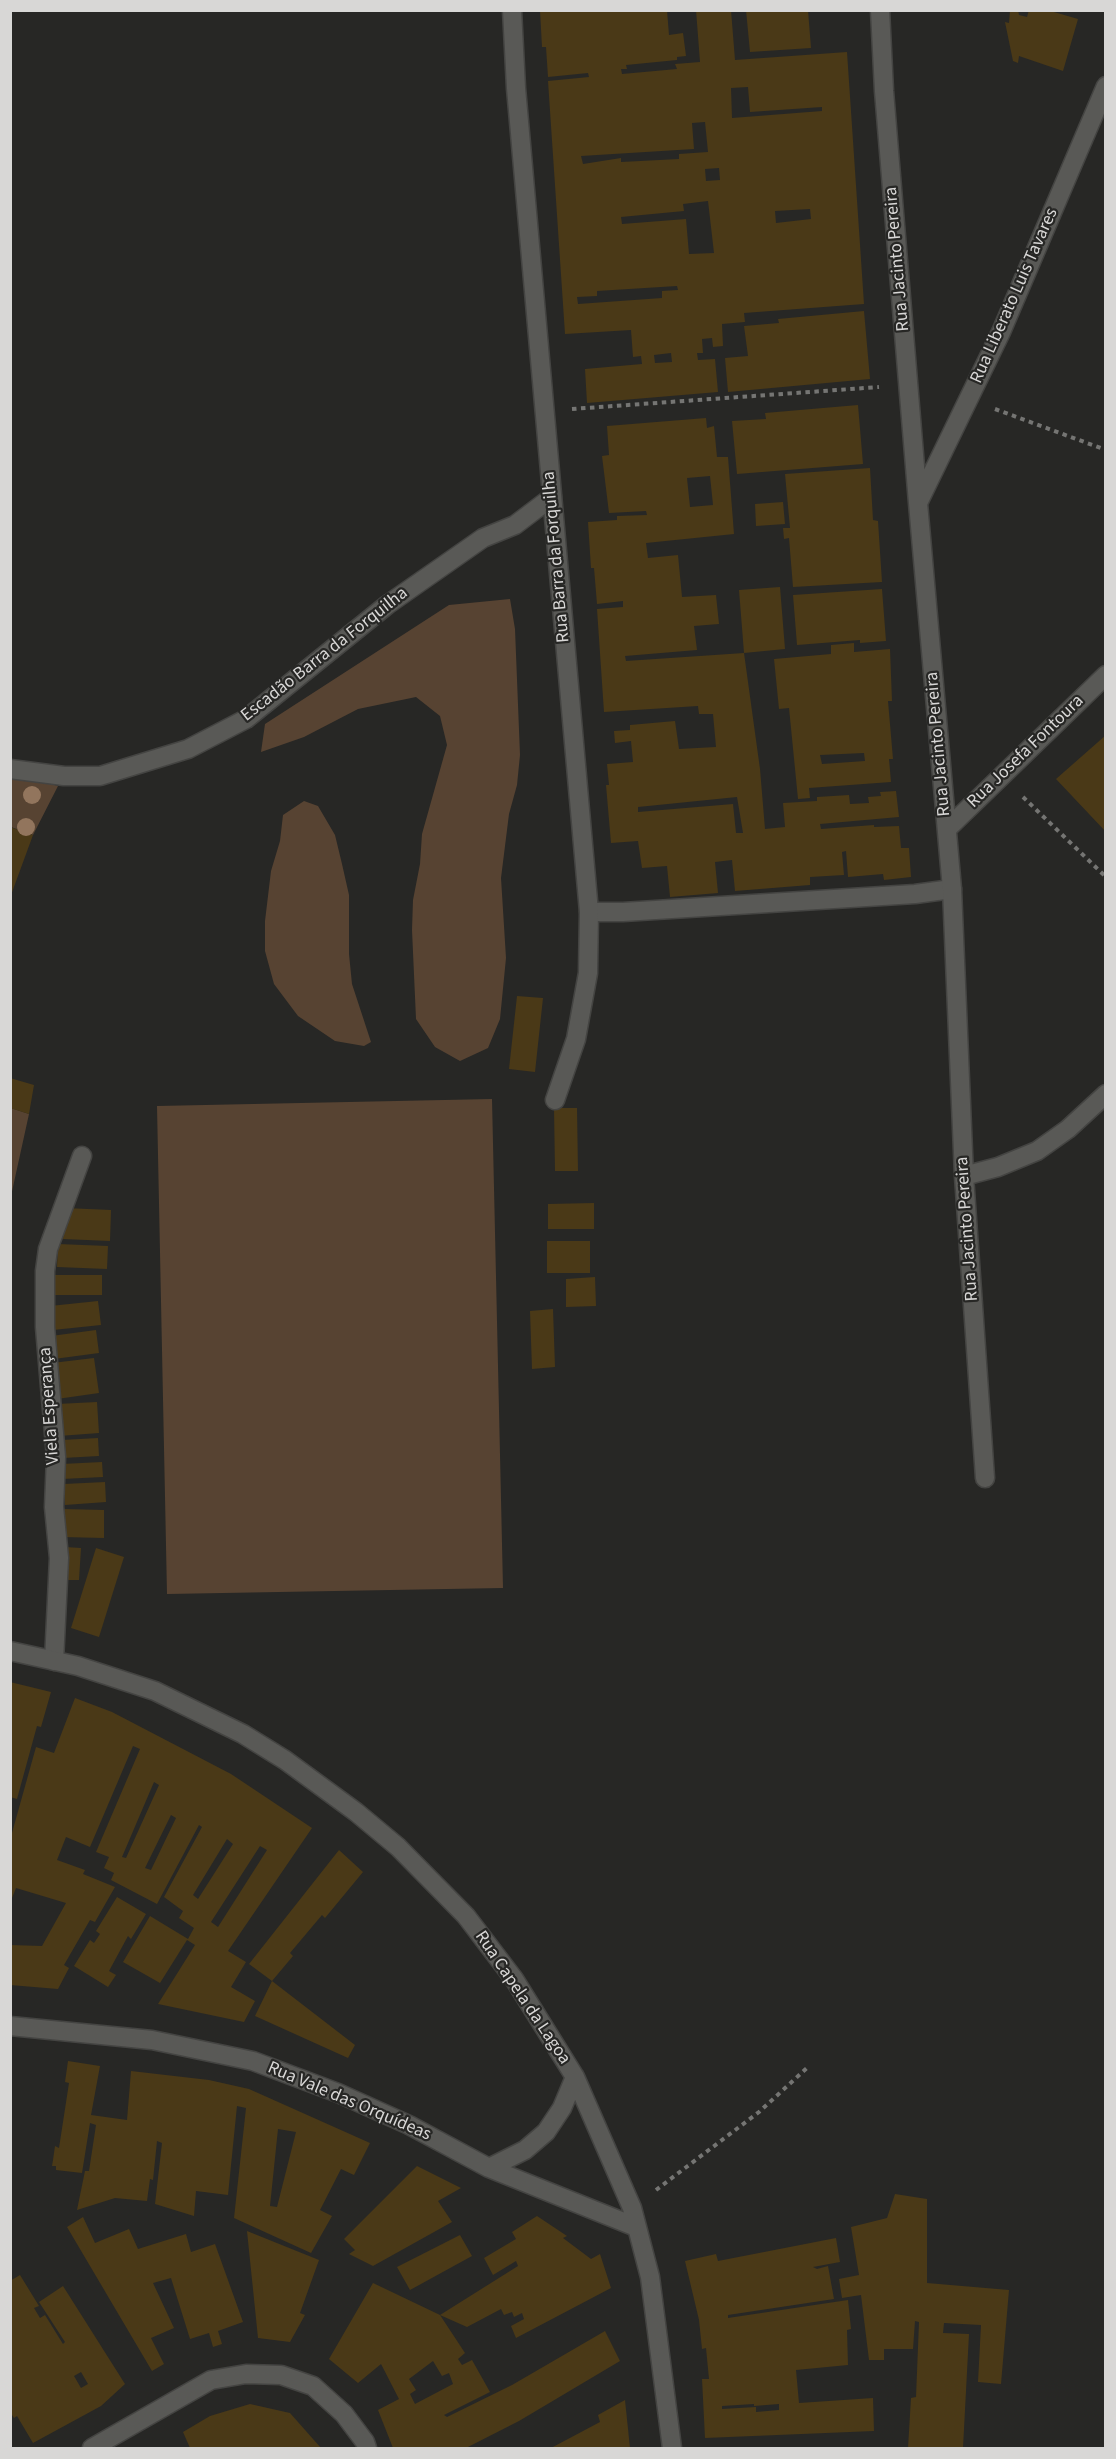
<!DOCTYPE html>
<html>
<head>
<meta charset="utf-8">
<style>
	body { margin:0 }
	#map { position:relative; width:1116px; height:2459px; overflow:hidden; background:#272725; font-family:"Source Sans 3",sans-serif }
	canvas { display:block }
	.frame { position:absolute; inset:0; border:12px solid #d8d7d6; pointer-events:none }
</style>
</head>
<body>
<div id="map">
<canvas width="1116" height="2459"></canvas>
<div class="frame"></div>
</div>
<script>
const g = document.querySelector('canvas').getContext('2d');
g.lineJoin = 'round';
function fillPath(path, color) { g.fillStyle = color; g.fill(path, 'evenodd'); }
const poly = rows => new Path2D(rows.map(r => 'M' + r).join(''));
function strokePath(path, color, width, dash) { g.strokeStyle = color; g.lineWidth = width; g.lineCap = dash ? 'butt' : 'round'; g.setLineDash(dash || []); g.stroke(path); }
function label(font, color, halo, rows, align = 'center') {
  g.font = font + ' "Source Sans 3",sans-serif'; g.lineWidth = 4.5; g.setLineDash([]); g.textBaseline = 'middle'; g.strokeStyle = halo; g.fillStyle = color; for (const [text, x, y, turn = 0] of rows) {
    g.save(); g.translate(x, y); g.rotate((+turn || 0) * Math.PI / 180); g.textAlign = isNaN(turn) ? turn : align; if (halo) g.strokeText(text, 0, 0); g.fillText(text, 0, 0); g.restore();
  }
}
const green = poly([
	[510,599,515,629,520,755,517,785,509,814,501,878,506,958,500,1019,488,1048,460,1061,435,1047,416,1019,412,930,413,900,420,864,422,834,447,745,440,716,416,697,358,709,304,737,261,752,265,724,449,605],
	[11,776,34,779,58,786,33,835,11,827],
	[304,801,318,806,335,835,342,864,349,895,349,954,352,984,371,1042,364,1046,335,1041,298,1016,274,984,265,951,265,921,271,871,280,841,283,815],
	[492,1099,503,1588,167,1594,157,1106],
	[11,1108,29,1114,11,1196]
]);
const building = poly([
	[540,10,667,10,669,35,683,33,686,56,677,57,677,60,626,65,627,69,621,69,622,74,677,69,675,64,700,62,696,10,731,10,735,60,847,52,864,304,744,313,745,322,722,324,723,346,713,347,712,338,702,339,703,353,697,353,698,360,715,359,718,392,587,403,585,369,642,364,641,356,633,357,631,330,565,334,548,81,589,77,588,73,548,77,546,47,542,47],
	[748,87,750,112,822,107,822,111,732,118,731,88],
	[705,122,708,152,679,154,679,159,621,162,621,158,583,164,581,156,694,149,692,123],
	[719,168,720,180,706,181,705,169],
	[708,201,714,253,689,254,686,219,622,224,621,217,684,211,683,204],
	[810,209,811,219,776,223,775,211],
	[677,286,678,290,662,291,662,298,578,304,577,297,597,296,597,291],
	[671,353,672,362,655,363,654,355],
	[746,10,808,10,811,48,750,52],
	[1010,10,1018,10,1019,15,1027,17,1029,10,1047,10,1078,19,1063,71,1019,56,1018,63,1013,61,1005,22,1009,23],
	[864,311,870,379,728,392,725,358,748,356,744,326,779,323,778,319],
	[858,405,863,464,737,474,732,421,766,419,765,413],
	[706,418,707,428,714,426,717,457,728,457,734,534,646,543,648,558,678,555,682,597,716,595,719,624,694,626,697,650,625,656,626,661,744,653,760,769,765,829,785,827,783,803,817,801,817,797,849,795,850,804,869,803,868,797,881,796,880,792,896,791,899,817,820,824,821,829,874,825,874,827,899,826,901,848,909,848,911,877,884,880,883,874,848,877,846,851,842,852,844,875,810,877,810,885,735,891,732,860,715,862,718,893,670,897,667,866,642,868,638,841,611,843,606,785,609,785,607,764,633,762,631,741,615,743,614,731,630,730,630,725,675,721,679,749,716,747,713,714,699,714,698,706,604,712,597,609,623,607,623,601,597,604,594,568,591,568,588,522,617,520,617,516,647,515,646,511,609,513,602,456,609,455,607,426],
	[710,476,713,505,690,507,687,478],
	[737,797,743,833,736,833,733,804,638,812,638,807],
	[870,468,873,520,878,521,882,582,793,587,789,538,784,539,783,528,790,528,785,474],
	[783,502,785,524,756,526,755,504],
	[780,587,785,649,744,653,739,590],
	[882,589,886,641,860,643,860,640,797,645,793,595],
	[854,643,854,652,890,649,892,701,888,701,893,759,889,759,891,782,809,788,810,798,798,799,789,708,779,709,774,659,831,654,831,645],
	[864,753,865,761,822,764,820,755],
	[1106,735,1106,832,1056,779],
	[10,827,33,835,11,895,10,895],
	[517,996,543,998,535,1072,509,1069],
	[10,1078,34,1085,29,1114,10,1108],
	[554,1108,577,1108,578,1171,555,1171],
	[594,1203,594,1229,548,1229,548,1204],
	[65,1208,111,1210,110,1241,63,1239],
	[547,1241,590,1241,590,1273,547,1273],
	[58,1244,108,1246,107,1269,57,1267],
	[53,1275,102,1275,102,1295,53,1295],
	[595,1277,596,1306,566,1307,566,1279],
	[98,1301,101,1325,53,1330,50,1306],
	[553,1309,555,1367,532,1369,530,1311],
	[96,1330,99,1353,54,1359,51,1336],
	[94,1358,99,1393,57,1399,52,1363],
	[97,1402,99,1433,59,1436,57,1404],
	[98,1438,99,1456,63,1458,62,1440],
	[102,1462,103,1477,62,1479,62,1464],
	[105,1482,106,1502,65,1505,64,1484],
	[62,1509,104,1510,104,1538,62,1537],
	[65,1547,81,1548,79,1580,63,1580],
	[96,1548,124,1557,99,1637,71,1628],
	[10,1682,51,1692,41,1727,37,1726,17,1799,10,1797],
	[75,1698,112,1712,231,1774,312,1828,228,1951,246,1962,231,1987,255,2001,244,2022,158,2004,195,1945,187,1940,160,1983,123,1962,150,1916,188,1939,194,1928,179,1918,183,1911,164,1897,202,1827,199,1825,157,1904,111,1880,114,1873,104,1868,109,1857,96,1852,140,1749,133,1746,90,1847,66,1837,57,1860,85,1870,83,1874,115,1887,95,1922,90,1920,64,1965,69,1968,58,1989,10,1985,10,1945,42,1946,66,1903,16,1888,10,1903,10,1840,36,1747,54,1753],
	[154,1782,159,1785,126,1858,122,1857],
	[171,1815,176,1818,151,1870,145,1868],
	[227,1839,233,1844,198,1899,193,1895],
	[260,1846,267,1850,218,1927,211,1922],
	[339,1850,363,1872,325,1918,322,1915,290,1953,293,1956,272,1981,355,2045,348,2058,255,2016,272,1981,249,1964],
	[117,1897,146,1914,131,1939,128,1936,109,1971,116,1975,108,1987,74,1966,90,1940,94,1943,100,1934,96,1931],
	[68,2061,100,2066,91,2115,127,2120,131,2071,209,2080,249,2089,370,2143,354,2175,341,2169,320,2210,332,2216,311,2253,234,2218,246,2108,237,2106,228,2195,196,2191,194,2216,155,2204,162,2143,157,2141,153,2180,150,2179,147,2201,115,2198,77,2210,85,2171,89,2171,96,2125,90,2123,82,2173,56,2170,56,2166,52,2166,53,2160,55,2146,59,2148,69,2083,65,2082],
	[278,2129,296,2132,277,2207,270,2206],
	[417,2166,461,2188,438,2201,452,2222,373,2266,349,2254,355,2250,344,2239],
	[895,2194,927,2199,927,2283,1009,2290,1001,2384,978,2382,981,2325,944,2323,943,2333,969,2334,963,2448,908,2448,911,2398,916,2397,919,2322,915,2321,913,2349,884,2349,884,2360,869,2360,861,2295,842,2298,839,2279,859,2275,851,2227,887,2218],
	[537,2216,567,2236,563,2238,591,2259,600,2254,611,2288,516,2338,511,2326,524,2319,522,2313,514,2317,512,2312,504,2315,501,2309,467,2327,440,2315,518,2266,516,2261,493,2275,484,2258,516,2239,512,2232],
	[83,2217,95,2243,129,2229,138,2249,186,2234,191,2252,215,2244,243,2322,218,2331,222,2344,213,2347,209,2333,190,2339,171,2278,153,2283,174,2328,151,2338,164,2364,152,2371,67,2227],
	[247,2231,319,2260,300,2313,305,2315,290,2342,258,2338],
	[460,2235,472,2256,410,2290,397,2267],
	[836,2238,840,2262,813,2267,817,2269,828,2266,834,2299,728,2315,728,2318,848,2300,851,2329,847,2330,848,2365,796,2370,799,2403,873,2398,874,2431,705,2438,702,2379,709,2379,706,2348,702,2349,699,2320,685,2261,716,2254,718,2261],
	[754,2404,754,2406,779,2404,779,2410,756,2412,756,2407,722,2409,722,2406],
	[20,2275,39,2306,34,2308,40,2318,45,2315,63,2344,65,2342,39,2302,63,2286,125,2384,101,2406,33,2443,17,2416,14,2418,10,2412,10,2281],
	[81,2372,88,2384,81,2388,74,2376],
	[373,2283,440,2315,465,2353,458,2359,462,2365,472,2360,490,2392,444,2415,447,2417,512,2385,605,2331,620,2361,519,2421,466,2448,393,2448,378,2410,399,2399,381,2364,358,2383,329,2359],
	[433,2361,442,2376,449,2373,453,2384,415,2404,410,2394,416,2390,409,2379],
	[625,2400,630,2448,551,2448,600,2422,598,2415],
	[250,2404,290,2413,321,2448,190,2448,183,2432,210,2416]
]);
const path = poly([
	[572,409,879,387],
	[995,409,1106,450],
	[1023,797,1106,877],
	[656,2190,759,2112,808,2067]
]);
const lane = poly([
	[10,769,64,776,100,776,188,749,246,719,387,605,483,538,515,525,552,497],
	[589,912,623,912,915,894,952,889],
	[54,1661,59,1558,54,1507,56,1457,45,1327,45,1271,48,1249,82,1156]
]);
const street = poly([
	[512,10,516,88,589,912,588,973,576,1039,555,1100],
	[880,10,884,91,918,503,952,889,964,1176,985,1478],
	[918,503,1001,332,1106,86],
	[947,829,1106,675],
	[964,1176,998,1167,1037,1151,1068,1129,1106,1094],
	[10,1651,78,1666,155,1691,243,1734,285,1760,356,1812,398,1847,466,1916,514,1979,575,2077,632,2208,650,2277,672,2448],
	[10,2026,152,2040,253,2061,338,2093,409,2125,489,2168,636,2227],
	[489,2168,525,2150,546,2132,562,2108,575,2077],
	[92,2448,211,2380,246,2374,281,2375,313,2386,344,2414,365,2442,367,2448]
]);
const trees = [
	[32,795],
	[26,827]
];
const streetNames = [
	["Rua Jacinto Pereira",898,259,-95],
	["Rua Liberato Luis Tavares",1015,296,-66],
	["Rua Barra da Forquilha",557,557,-95],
	["Escadão Barra da Forquilha",325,655,-38],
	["Rua Jacinto Pereira",939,744,-95],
	["Rua Josefa Fontoura",1026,752,-44],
	["Rua Jacinto Pereira",968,1229,-94],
	["Viela Esperança",50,1406,-94],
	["Rua Capela da Lagoa",522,1998,56],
	["Rua Vale das Orquídeas",349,2102,23]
];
fillPath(green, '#574332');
fillPath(building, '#4a3917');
strokePath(lane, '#444442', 21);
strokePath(street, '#444442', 21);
strokePath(path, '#757573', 4, [4.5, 4.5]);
strokePath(lane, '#595956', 18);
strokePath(street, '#595956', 18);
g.fillStyle = '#92755d';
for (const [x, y] of trees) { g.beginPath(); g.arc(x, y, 9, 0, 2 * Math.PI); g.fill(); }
label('18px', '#d8d7d6', '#272725', streetNames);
</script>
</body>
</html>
